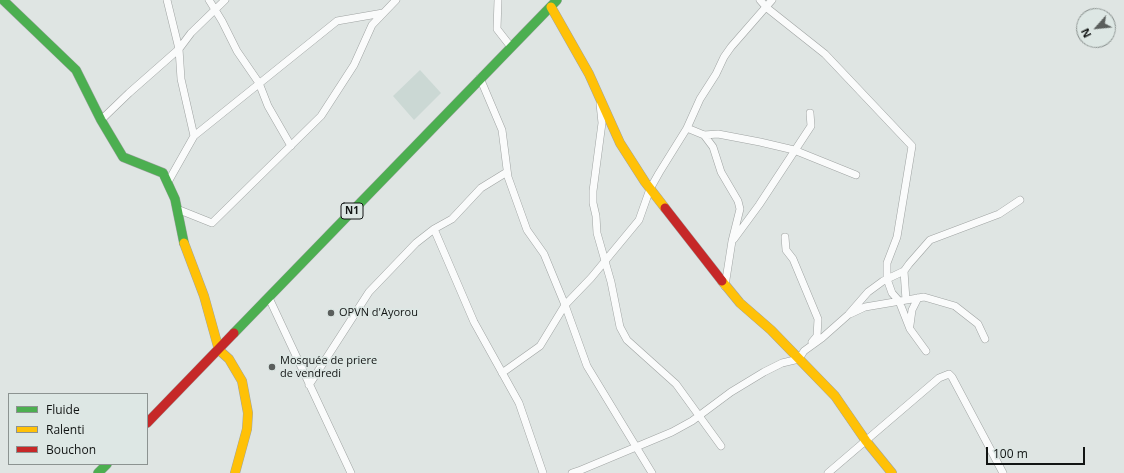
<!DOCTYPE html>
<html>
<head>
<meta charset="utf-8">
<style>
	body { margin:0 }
	#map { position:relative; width:1124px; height:473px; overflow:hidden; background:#dfe5e3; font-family:"Open Sans",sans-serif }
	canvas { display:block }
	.legend { position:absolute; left:8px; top:393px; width:140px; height:72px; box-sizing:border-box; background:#dde7e4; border:1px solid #8c9391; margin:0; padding:5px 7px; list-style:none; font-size:12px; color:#121514 }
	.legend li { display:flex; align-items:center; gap:8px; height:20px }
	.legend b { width:20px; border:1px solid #8c9391 }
	.north { position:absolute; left:1076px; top:8px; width:40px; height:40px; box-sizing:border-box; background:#dde7e4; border:1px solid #8c9391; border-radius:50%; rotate:243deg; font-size:11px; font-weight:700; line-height:16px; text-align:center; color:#121514 }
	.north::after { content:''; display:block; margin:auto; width:14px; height:18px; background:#5a5e5c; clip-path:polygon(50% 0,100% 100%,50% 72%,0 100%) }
	.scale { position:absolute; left:986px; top:447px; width:99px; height:18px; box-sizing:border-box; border:2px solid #121514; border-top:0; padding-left:5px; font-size:12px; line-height:14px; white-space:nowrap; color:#121514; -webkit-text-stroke:3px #dde7e4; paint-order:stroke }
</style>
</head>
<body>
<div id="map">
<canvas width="1124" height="473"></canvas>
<ul class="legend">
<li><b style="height:5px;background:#4caf50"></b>Fluide</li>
<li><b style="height:5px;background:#ffc107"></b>Ralenti</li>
<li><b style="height:5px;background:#c62828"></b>Bouchon</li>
</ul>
<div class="north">N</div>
<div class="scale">100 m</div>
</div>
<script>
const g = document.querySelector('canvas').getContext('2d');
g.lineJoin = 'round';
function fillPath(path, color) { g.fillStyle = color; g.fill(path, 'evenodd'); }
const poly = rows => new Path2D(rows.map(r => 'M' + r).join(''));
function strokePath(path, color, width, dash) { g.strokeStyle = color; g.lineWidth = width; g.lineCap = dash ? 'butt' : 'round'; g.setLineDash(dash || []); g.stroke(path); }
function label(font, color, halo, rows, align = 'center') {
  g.font = font + ' "Open Sans",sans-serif'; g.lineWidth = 3.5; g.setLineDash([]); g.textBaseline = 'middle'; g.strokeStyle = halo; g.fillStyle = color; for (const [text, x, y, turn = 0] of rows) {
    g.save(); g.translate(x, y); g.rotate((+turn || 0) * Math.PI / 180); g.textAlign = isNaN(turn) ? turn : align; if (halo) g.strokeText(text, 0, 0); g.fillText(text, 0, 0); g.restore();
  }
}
const built = poly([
	[420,70,441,93,414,120,393,96]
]);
const street = poly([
	[167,0,179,49,181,79,194,136,168,182],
	[209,0,222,21,237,51,259,83,268,106,291,146],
	[498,0,497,29,511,47],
	[760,0,767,8,825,54,912,146,897,237,887,263,887,279,892,293,899,301,910,329,926,351],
	[480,78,502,130,508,177,527,230,544,254,565,305,587,366,652,473],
	[600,104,602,123,593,191,593,203,596,216,597,233,611,282,620,327,627,340,676,384,721,446],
	[101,120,129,93,179,49,191,33,225,0],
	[687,128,704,135,718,134,760,142,794,150,856,175],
	[704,135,713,147,721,172,738,201,740,209,732,241,725,286],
	[194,136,337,21,383,13],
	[507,172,481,188,452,219,434,229,474,322,519,403,543,473],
	[177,209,212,223,321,116,354,65,372,25,396,0],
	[785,237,786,250,793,259,818,319,817,336,812,342],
	[734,239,759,205,811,126,810,113],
	[904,271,906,300],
	[269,298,351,473],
	[850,314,865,307,924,297,955,306,978,324,985,339],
	[910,325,912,310,918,298],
	[502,373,540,346,565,305,591,278,639,220,650,189,659,173,687,128,700,99,716,74,724,57,731,47,772,0],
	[309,385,369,292,416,243,434,229],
	[572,473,581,470,672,432,692,421,731,392,764,372,782,363,799,359,804,351,822,338,848,315,868,292,883,281,904,271,909,264,930,240,999,214,1020,200],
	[828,473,939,378,949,374,952,377,1003,473]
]);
const fast = poly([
	[3,0,76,70,101,120,123,157,163,173,175,199,184,243],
	[234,333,557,0],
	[98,473,107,464]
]);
const slow = poly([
	[551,7,589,74,620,143,645,182,665,208],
	[184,243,204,296,219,350,229,359,242,381,248,413,247,429,235,473],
	[722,281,740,303,771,330,835,396,866,441,892,473]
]);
const jam = poly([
	[665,208,722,281],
	[147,423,234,333]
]);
const markers = [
	[331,313,4,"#5a5e5c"],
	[272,367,4,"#5a5e5c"]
];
const shields = [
	[352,211,22]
];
const shieldNames = [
	["N1",352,211]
];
const poiNames = [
	["OPVN d'Ayorou",339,313],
	["Mosquée de priere",280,361],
	["de vendredi",280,374]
];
fillPath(built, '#cbd8d4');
strokePath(street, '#9fa3a2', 8);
strokePath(fast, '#9fa3a2', 10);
strokePath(slow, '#9fa3a2', 10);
strokePath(jam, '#9fa3a2', 10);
strokePath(street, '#fafbfb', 7);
strokePath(fast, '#4caf50', 9);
strokePath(slow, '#ffc107', 9);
strokePath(jam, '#c62828', 9);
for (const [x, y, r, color] of markers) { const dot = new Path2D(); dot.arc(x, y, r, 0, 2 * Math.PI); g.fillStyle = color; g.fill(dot); strokePath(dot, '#dde7e4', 1.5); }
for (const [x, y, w] of shields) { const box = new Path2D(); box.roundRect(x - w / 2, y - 8, w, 16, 3); g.fillStyle = '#dde7e4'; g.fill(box); strokePath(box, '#121514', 1); }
label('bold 10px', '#121514', null, shieldNames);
label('11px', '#121514', '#dde7e4', poiNames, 'left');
</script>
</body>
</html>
